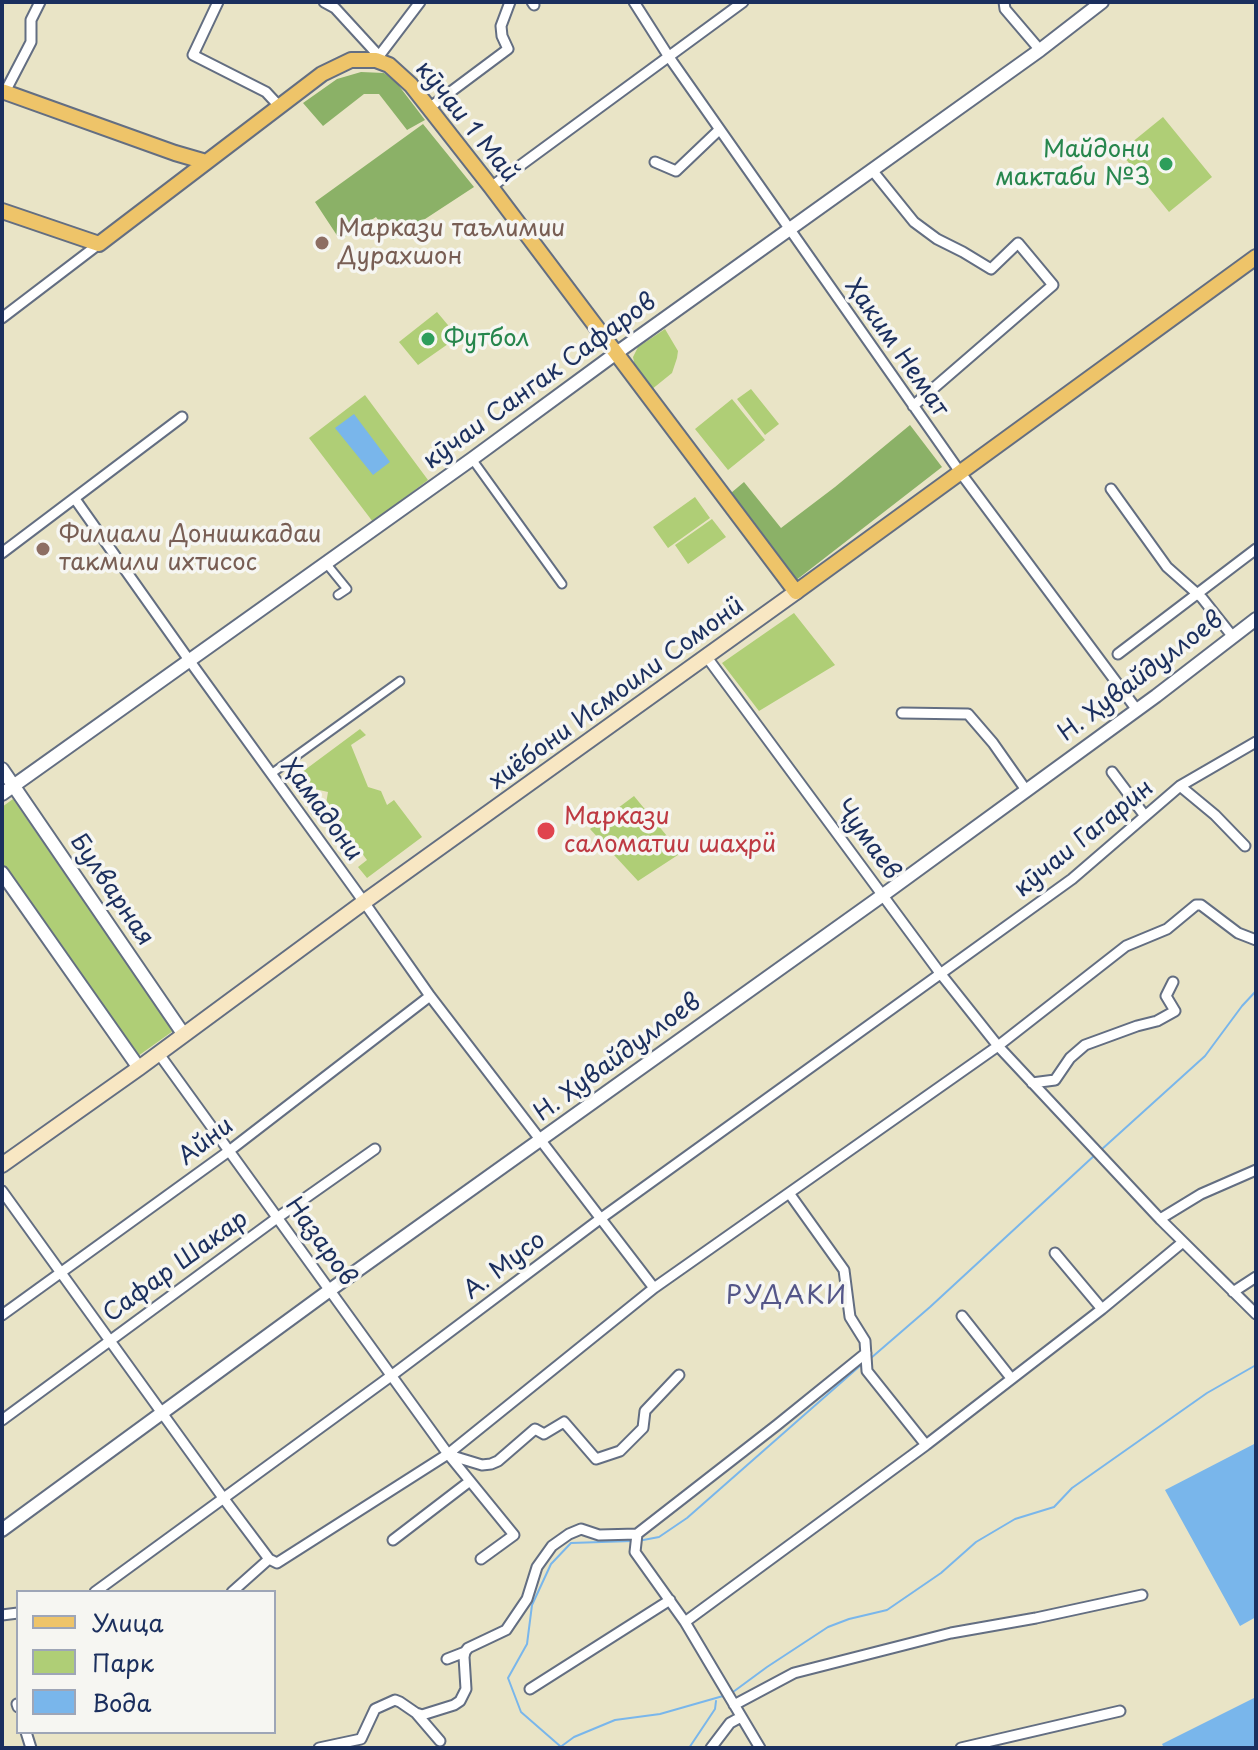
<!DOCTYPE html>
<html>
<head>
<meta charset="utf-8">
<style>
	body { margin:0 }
	#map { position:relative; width:1258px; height:1750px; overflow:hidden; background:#e9e4c6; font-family:"Playpen Sans",sans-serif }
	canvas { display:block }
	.frame { position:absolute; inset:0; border:4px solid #1b2f5e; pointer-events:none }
	.legend { position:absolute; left:16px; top:1590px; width:260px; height:144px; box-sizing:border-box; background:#f6f6f2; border:2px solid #9ea6b7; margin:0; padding:10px 14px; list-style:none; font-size:24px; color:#1b2f5e }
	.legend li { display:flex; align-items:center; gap:16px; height:40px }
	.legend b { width:40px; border:2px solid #9ea6b7 }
</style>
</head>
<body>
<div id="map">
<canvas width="1258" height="1750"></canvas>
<div class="frame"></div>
<ul class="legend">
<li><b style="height:10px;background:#eec469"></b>Улица</li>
<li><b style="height:22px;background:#afce76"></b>Парк</li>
<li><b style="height:22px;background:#79b6eb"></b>Вода</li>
</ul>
</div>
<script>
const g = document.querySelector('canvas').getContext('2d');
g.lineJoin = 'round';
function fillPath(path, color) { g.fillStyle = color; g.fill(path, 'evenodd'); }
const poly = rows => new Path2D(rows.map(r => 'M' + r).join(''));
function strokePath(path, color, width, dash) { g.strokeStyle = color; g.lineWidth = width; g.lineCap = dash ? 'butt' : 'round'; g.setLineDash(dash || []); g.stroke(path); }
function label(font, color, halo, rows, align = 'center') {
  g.font = font + ' "Playpen Sans",sans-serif'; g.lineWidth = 7; g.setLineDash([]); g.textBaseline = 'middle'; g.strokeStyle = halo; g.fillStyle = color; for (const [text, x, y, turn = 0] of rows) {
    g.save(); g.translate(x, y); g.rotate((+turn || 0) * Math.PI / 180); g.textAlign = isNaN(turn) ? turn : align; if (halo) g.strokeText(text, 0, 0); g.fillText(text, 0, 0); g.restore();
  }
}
const green = poly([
	[1163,117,1212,177,1169,212,1120,152],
	[437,312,458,337,418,365,399,342],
	[665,329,678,351,677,358,672,373,651,390,635,367,633,357,638,347],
	[751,389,779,424,765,435,737,399],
	[365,395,428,480,373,522,309,438],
	[732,399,765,440,728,470,695,429],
	[695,497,710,518,668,548,653,527],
	[712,519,726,537,688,564,675,545],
	[794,613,835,665,759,711,722,663],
	[360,729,366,735,351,745,368,787,381,791,387,805,394,800,422,837,367,878,358,867,367,860,326,804,328,792,302,786,294,778],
	[634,796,681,853,638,881,590,829],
	[13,799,173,1031,138,1056,2,865,2,807]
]);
const forest = poly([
	[361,72,384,73,396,82,425,120,407,130,379,94,364,94,323,126,303,103,337,79],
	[423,124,474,187,393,240,376,217,340,240,315,202],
	[910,425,942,467,795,581,731,493,744,482,781,528,835,487]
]);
const water = poly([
	[354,414,390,462,373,475,335,428],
	[1256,1443,1256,1617,1240,1626,1165,1490],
	[1256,1697,1256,1748,1164,1748,1162,1744]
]);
const stream = poly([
	[1101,1150,1205,1056,1242,1006,1256,991],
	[871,1358,930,1307,1096,1154],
	[638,1541,659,1537,687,1518,861,1365],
	[733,1692,767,1667,828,1627,849,1619,887,1610,941,1573,976,1542,1015,1519,1054,1507,1072,1488,1207,1393,1256,1365],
	[560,1746,521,1712,508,1678,527,1644,532,1605,551,1564,571,1543,632,1541],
	[559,1748,574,1737,615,1720,660,1714,723,1696],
	[689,1748,715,1709,716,1701]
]);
const pedestrian = poly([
	[472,459,562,584],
	[325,562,347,589,338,595],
	[271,774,400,681]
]);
const minor = poly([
	[218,2,193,55,266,92,279,106],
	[324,2,335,8,379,56],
	[532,2,534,5],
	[634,2,669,57,960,472,1137,710],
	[1004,2,1005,9,1040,50],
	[376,60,420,2],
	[5,92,31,42,31,20,40,2],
	[429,108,508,49,502,36,501,26,510,2],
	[655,162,676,171,719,130],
	[872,170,914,222,937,239,963,252,991,269,1018,243,1053,285,913,406],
	[491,187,743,2],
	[2,318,99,244],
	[1111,489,1167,567,1202,598,1233,637],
	[75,499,189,660,364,902,430,996,654,1288],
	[2,553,182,417],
	[1118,654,1256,549],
	[706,656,940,973,998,1046,1160,1219,1256,1314],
	[902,713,968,714,993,743,1026,790],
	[1112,772,1145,816],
	[1180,786,1215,815,1245,846],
	[159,1054,448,1454,514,1535,481,1559],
	[1032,1083,1055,1080,1070,1058,1085,1045,1137,1026,1157,1021,1175,1011,1166,996,1173,982],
	[2,1191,224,1499,269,1559,277,1563,448,1454,654,1288,998,1046,1126,946,1167,929,1196,905,1201,905,1238,933,1256,940],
	[789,1193,844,1270,850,1317,865,1341,867,1371,926,1445],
	[1160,1219,1201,1194,1256,1170],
	[1055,1253,1102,1309],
	[1233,1292,1256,1277],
	[2,1315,229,1151,430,996],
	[962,1316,1011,1378],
	[2,1420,277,1218,375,1149],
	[449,1455,482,1465,491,1464,498,1461,535,1429,544,1434,564,1422,596,1459,620,1451,643,1428,645,1411,679,1375],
	[637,1534,635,1552,685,1622,760,1748],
	[393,1540,470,1481],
	[95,1592,391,1376,600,1219,1072,879,1180,786,1256,742],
	[232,1592,269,1559],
	[2,1615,18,1613],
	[685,1622,926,1445,1102,1309,1183,1242],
	[447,1659,465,1652],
	[530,1689,670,1600],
	[17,1704,18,1707],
	[734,1705,794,1673,951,1633,1036,1618,1142,1595],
	[416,1713,440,1741],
	[26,1732,31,1748],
	[319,1748,361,1739,375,1709,395,1700,400,1702,416,1713,422,1715,454,1705,460,1701,466,1689,464,1657,465,1652,468,1648,506,1630,527,1599,537,1567,552,1546,569,1534,581,1529,599,1535,637,1534,777,1425,866,1353],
	[711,1748,730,1723,741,1717],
	[961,1748,1120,1711]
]);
const tertiary = poly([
	[2,769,184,1035],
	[2,794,472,459,615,354,1040,50,1102,2],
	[2,873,139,1068],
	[2,1530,330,1290,883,895,1156,696,1256,619]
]);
const secondary = poly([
	[2,1165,139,1068,364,902,796,592]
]);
const primary = poly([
	[2,91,175,153,206,162],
	[2,211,99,244,322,74,351,60,376,60,389,65,411,85,491,187,796,592,1256,257]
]);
const markers = [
	[1166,164,8,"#2e9e5b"],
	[322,243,8,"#8d6e63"],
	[428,339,8,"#2e9e5b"],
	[43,549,8,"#8d6e63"],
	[546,831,10,"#e0444e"]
];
const streetNames = [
	["кӯчаи 1 Май",466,122,51],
	["Ҳаким Немат",896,348,55],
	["кӯчаи Сангак Сафаров",540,382,-36],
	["Н. Ҳувайдуллоев",1141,677,-37],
	["хиёбони Исмоили Сомонӣ",617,694,-36],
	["Ҳамадони",321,810,54],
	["кӯчаи Гагарин",1084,839,-39],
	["Ҷумаев",867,840,54],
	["Булварная",111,890,56],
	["Н. Ҳувайдуллоев",618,1058,-36],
	["Айни",206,1142,-37],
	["Назаров",320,1242,54],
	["А. Мусо",505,1266,-37],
	["Сафар Шакар",176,1267,-36]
];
const leisureNames = [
	["Майдони",1150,150],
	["мактаби №3",1150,178],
	["Футбол",444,339,"left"]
];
const educationNames = [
	["Маркази таълимии",338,229],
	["Дурахшон",338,257],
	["Филиали Донишкадаи",59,535],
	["такмили ихтисос",59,563]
];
const healthNames = [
	["Маркази",564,817],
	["саломатии шаҳрӣ",564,845]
];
const neighbourhoodNames = [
	["РУДАКИ",787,1297]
];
fillPath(green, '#afce76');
fillPath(forest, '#8bb167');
fillPath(water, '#79b6eb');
strokePath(stream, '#79b6eb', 2);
strokePath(pedestrian, '#636e82', 11);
strokePath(minor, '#636e82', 13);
strokePath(tertiary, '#636e82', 16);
strokePath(secondary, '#636e82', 18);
strokePath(primary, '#636e82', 18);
strokePath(pedestrian, '#fff', 7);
strokePath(minor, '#fff', 9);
strokePath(tertiary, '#fff', 12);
strokePath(secondary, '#f8e7c3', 14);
strokePath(primary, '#eec469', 14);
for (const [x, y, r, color] of markers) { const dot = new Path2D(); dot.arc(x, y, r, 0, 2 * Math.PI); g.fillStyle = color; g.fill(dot); strokePath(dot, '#f6f6f2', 3); }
label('24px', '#1b2f5e', '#f6f6f2', streetNames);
label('24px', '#27864d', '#f6f6f2', leisureNames, 'right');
label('24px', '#785e54', '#f6f6f2', educationNames, 'left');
label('24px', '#be3a42', '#f6f6f2', healthNames, 'left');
g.letterSpacing = '2px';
label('26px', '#545688', '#f6f6f2', neighbourhoodNames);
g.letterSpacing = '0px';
</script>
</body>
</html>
